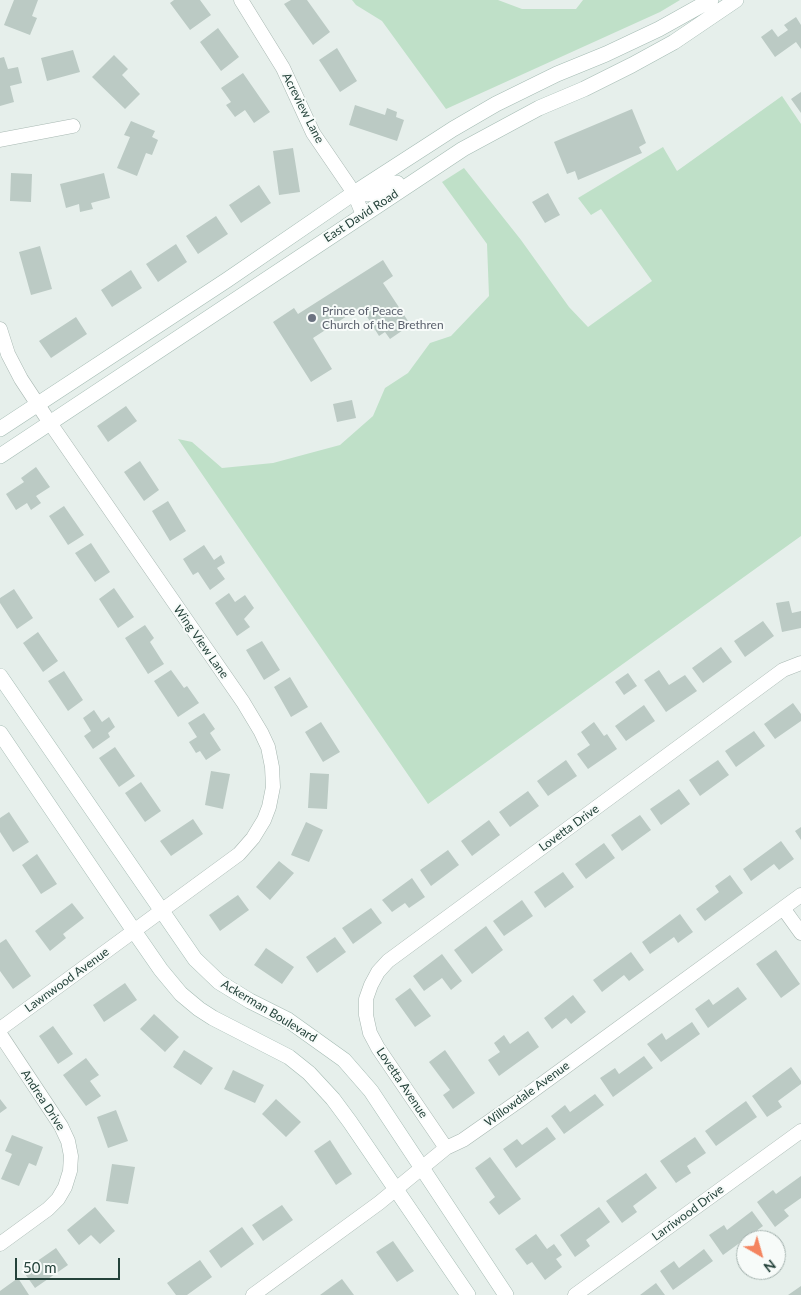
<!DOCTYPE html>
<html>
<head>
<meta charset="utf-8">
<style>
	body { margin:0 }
	#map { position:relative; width:801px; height:1295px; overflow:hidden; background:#e6efeb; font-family:Lato,sans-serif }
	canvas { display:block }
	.north { position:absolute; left:736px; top:1230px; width:50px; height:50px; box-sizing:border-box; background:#f7fbf9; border:1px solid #a3b1ad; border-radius:50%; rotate:142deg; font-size:14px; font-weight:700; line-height:20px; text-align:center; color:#24423a }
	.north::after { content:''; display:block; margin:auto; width:18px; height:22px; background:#f4845f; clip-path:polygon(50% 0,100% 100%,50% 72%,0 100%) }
	.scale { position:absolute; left:15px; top:1258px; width:105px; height:22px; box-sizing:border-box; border:2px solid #24423a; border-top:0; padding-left:6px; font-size:15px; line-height:18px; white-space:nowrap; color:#24423a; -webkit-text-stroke:4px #f7fbf9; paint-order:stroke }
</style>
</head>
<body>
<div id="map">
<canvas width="801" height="1295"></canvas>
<div class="north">N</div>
<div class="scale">50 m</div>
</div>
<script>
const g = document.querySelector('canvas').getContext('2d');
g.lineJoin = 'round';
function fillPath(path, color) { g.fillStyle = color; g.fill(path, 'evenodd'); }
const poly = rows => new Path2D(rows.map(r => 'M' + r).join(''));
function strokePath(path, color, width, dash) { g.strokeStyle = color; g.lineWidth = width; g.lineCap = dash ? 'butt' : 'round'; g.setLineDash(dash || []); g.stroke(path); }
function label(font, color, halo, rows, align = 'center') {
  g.font = font + ' Lato,sans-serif'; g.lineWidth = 4; g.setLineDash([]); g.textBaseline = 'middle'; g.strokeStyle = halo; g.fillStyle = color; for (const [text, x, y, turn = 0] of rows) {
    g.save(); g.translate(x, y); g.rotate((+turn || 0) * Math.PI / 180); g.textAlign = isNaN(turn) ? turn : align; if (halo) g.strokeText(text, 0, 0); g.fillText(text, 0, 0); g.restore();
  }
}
const green = poly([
	[352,0,498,0,522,9,576,9,583,0,680,0,660,12,446,109,382,21,356,5],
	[782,96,801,124,801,536,428,804,178,439,192,442,222,468,273,463,340,445,373,416,385,388,408,373,430,343,451,336,489,296,487,244,442,182,464,168,521,240,569,307,588,327,652,281,601,209,591,215,578,198,663,147,677,171]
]);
const building = poly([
	[14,0,38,0,32,16,37,18,30,35,4,25],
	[174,0,200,0,211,15,190,30,170,3],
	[291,0,307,0,330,32,313,45,284,4],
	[796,17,801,25,801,49,796,42,775,57,761,37,772,29,778,37,788,30,784,25],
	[218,28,239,57,221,71,200,42],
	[337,48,357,81,340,92,319,60],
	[73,50,80,72,47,81,41,58],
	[114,55,128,69,122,75,140,94,125,109,92,77],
	[4,57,8,69,18,67,22,83,10,86,14,102,0,106,0,58],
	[243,73,270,112,254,123,245,110,235,117,226,105,231,102,221,88],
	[801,92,801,113,791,99],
	[355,105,385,115,387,108,397,112,396,117,404,120,397,141,349,125],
	[632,109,646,143,639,147,642,153,578,180,575,171,567,174,554,142],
	[131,121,155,131,152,137,158,140,152,155,146,153,137,176,117,168,130,137,124,135],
	[293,148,300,192,279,195,273,151],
	[11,173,32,174,31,202,10,201],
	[104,173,110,198,91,203,93,209,80,212,79,204,66,208,60,184],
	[259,185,271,203,241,223,229,205],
	[548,193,560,215,545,223,532,202],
	[216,216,228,234,198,254,186,236],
	[176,244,187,262,158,282,146,264],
	[40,246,52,289,31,295,19,252],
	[383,260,393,276,383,283,408,321,403,324,406,328,390,339,385,332,379,336,361,307,313,338,332,369,311,382,273,322,294,308,298,314],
	[131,270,142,288,112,307,101,290],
	[76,317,87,334,51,358,39,341],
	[352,400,356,418,337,422,333,404],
	[126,406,137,421,108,442,97,426],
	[140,461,159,490,144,501,124,472],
	[36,467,50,487,36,496,41,503,31,510,27,503,16,510,6,494,24,482,21,478],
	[168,501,186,531,170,541,152,511],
	[64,506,84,535,68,545,49,516],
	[91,543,110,572,95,582,75,553],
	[204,545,214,560,221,555,225,563,217,568,225,579,210,590,198,572,193,575,183,559],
	[114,588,134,617,118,628,99,599],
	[14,589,33,618,17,629,0,603,0,598],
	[229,593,235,602,245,595,254,608,244,619,250,627,237,636,215,603],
	[789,601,792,613,801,611,801,628,782,632,776,603],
	[763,621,774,636,745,657,734,641],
	[145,625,154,638,150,642,164,664,148,674,125,638],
	[38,632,58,661,43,672,23,643],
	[262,641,280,670,264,680,246,650],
	[721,647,732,662,703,683,692,668],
	[171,670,184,688,187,686,199,703,178,717,154,681],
	[659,670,669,685,685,675,697,691,666,712,644,680],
	[64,671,83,700,68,711,48,681],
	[628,673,637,686,624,695,615,682],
	[290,677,308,707,291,717,274,687],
	[793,703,801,714,801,721,775,739,764,724],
	[644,705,655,721,626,741,615,726],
	[94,710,102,722,109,717,115,727,108,733,110,737,93,749,84,736,91,731,83,718],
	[204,713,215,729,210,733,221,750,206,760,200,751,196,753,189,742,197,737,188,723],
	[321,722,340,752,323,762,305,732],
	[594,722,604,736,607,734,617,749,588,769,577,754,590,745,581,732],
	[754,731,765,746,736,767,725,751],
	[115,747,135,776,119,787,99,758],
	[566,760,577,776,548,796,537,781],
	[718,760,729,775,700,796,689,780],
	[211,771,230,774,223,809,205,805],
	[310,773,329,774,327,809,308,808],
	[141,782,161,811,145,822,125,793],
	[679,789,690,804,661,825,650,809],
	[528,791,539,806,510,827,499,812],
	[9,812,29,842,13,852,0,832,0,818],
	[640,815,651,830,622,851,611,835],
	[193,819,203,834,171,856,160,841],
	[489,820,500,835,472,856,461,841],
	[306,822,323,830,309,862,291,855],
	[801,827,801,840,795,831],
	[781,841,794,859,779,870,774,864,751,881,743,869],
	[604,843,615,858,586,879,575,864],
	[448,850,459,865,431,886,420,870],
	[37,854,57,884,41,894,22,865],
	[279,861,294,873,270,900,256,887],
	[563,872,574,887,545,908,534,892],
	[730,875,743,893,705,921,696,909,719,892,715,886],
	[412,878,425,897,409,908,405,903,392,912,382,900],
	[238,895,249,910,220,931,209,915],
	[522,900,533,916,504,936,493,921],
	[72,903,84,918,63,934,66,938,50,951,35,931],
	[371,908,382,923,353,944,342,928],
	[680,914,693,932,678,943,674,937,650,954,642,942],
	[486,926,503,950,472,974,454,950],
	[335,937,346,952,317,973,306,957],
	[6,939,31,976,13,989,0,971,0,943],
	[266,948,294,967,282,984,254,965],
	[776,950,800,984,781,998,756,964],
	[631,952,644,970,629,981,624,975,602,992,593,980],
	[442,954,462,981,451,990,442,978,424,991,413,976],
	[125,983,137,1000,104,1022,93,1005],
	[738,987,747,999,708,1028,695,1009,709,999,713,1005],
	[410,988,431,1016,415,1027,395,999],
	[573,995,586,1012,571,1024,566,1018,552,1029,544,1018],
	[154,1014,179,1037,165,1052,140,1029],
	[692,1022,700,1034,661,1062,647,1044,662,1033,666,1040],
	[53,1026,73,1054,58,1064,39,1036],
	[528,1031,539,1047,499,1076,488,1060,500,1052,494,1043,504,1035,510,1044],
	[184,1050,213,1068,201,1085,173,1067],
	[445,1050,475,1093,453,1109,443,1095,450,1090,429,1062],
	[644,1056,653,1068,613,1097,600,1078,615,1068,619,1074],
	[86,1058,99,1075,90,1081,101,1096,86,1106,63,1075],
	[791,1067,801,1081,801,1084,778,1101,782,1107,767,1117,752,1096],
	[233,1070,264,1085,255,1103,224,1089],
	[595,1094,604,1105,564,1134,551,1116,565,1105,570,1112],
	[0,1099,7,1108,0,1113],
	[276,1099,301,1122,286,1137,262,1114],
	[746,1101,757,1117,716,1146,705,1131],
	[116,1110,128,1141,108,1148,97,1117],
	[547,1127,556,1139,516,1168,503,1149,517,1139,522,1145],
	[12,1135,43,1147,36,1166,29,1163,19,1186,1,1179,12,1154,5,1151],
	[695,1137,706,1153,687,1166,691,1173,676,1183,660,1161],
	[330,1140,352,1174,336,1185,314,1151],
	[490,1157,521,1199,499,1215,489,1202,495,1197,475,1168],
	[112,1164,135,1167,128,1204,106,1201],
	[646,1173,657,1188,633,1206,637,1212,622,1223,606,1201],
	[801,1176,801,1198,784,1210,789,1216,775,1227,757,1202,773,1190,776,1194],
	[282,1205,293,1220,263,1241,252,1225],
	[95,1207,115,1231,100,1244,91,1235,79,1245,67,1230],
	[599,1207,610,1222,586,1240,590,1246,575,1257,560,1235],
	[752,1211,763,1226,723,1255,709,1235,724,1225,727,1230],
	[242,1227,254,1244,221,1268,209,1251],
	[536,1234,547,1249,554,1244,562,1255,556,1259,562,1267,545,1280,532,1262,527,1265,515,1249],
	[393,1241,414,1271,397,1282,376,1252],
	[56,1248,68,1265,35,1288,23,1271],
	[704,1249,713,1261,673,1290,660,1271,674,1261,679,1268],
	[200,1260,212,1277,187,1295,176,1295,167,1283],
	[18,1278,29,1295,0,1295,0,1291],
	[342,1279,354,1295,320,1295],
	[656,1283,665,1295,640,1295],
	[801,1286,801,1295,788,1295]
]);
const street = poly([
	[241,0,283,68,313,133,354,193,363,215],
	[0,140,73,126],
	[0,329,8,354,21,379,50,423,243,702,261,732,268,747,272,767,273,787,269,807,264,820,253,838,239,854,0,1029],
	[783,908,801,933],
	[0,1034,61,1126,68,1141,71,1156,70,1171,65,1187,58,1199,48,1209,0,1244],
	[446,1148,378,1048,370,1033,366,1015,366,999,371,985,378,972,388,961,783,670,801,663],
	[253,1295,379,1203,446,1148,463,1140,520,1100,801,895],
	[575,1295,801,1131]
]);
const secondary = poly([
	[354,193,368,194,384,191,397,183],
	[0,429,227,280,354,193,453,129,496,104,557,74,606,54,659,29,711,0],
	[0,456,463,149,539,108,584,89,632,65,674,42,736,0],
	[0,676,195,959,219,982,250,1001,288,1020,344,1060,371,1091,506,1295],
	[0,733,134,931,161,970,181,994,199,1009,213,1018,289,1057,309,1073,333,1099,350,1122,468,1295]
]);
const markers = [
	[312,318,5,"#6b7280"]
];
const streetNames = [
	["Acreview Lane",303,108,63],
	["East David Road",361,216,-33],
	["Wing View Lane",201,642,55],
	["Lovetta Drive",569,828,-36],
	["Lawnwood Avenue",67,980,-36],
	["Ackerman Boulevard",269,1011,31],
	["Lovetta Avenue",402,1083,56],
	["Willowdale Avenue",527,1094,-36],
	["Andrea Drive",43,1100,57],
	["Larriwood Drive",688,1213,-36]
];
const worshipNames = [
	["Prince of Peace",322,311],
	["Church of the Brethren",322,325]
];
fillPath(green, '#bfe0c8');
fillPath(building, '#bbcac4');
strokePath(street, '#a8b8b2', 15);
strokePath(secondary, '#a4bbb3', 16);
strokePath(street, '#fff', 14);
strokePath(secondary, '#fff', 15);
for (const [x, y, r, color] of markers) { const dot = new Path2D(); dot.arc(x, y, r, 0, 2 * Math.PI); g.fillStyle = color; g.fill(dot); strokePath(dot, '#f7fbf9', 2); }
label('12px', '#24423a', '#f7fbf9', streetNames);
label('12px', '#5b616d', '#f7fbf9', worshipNames, 'left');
</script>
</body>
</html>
